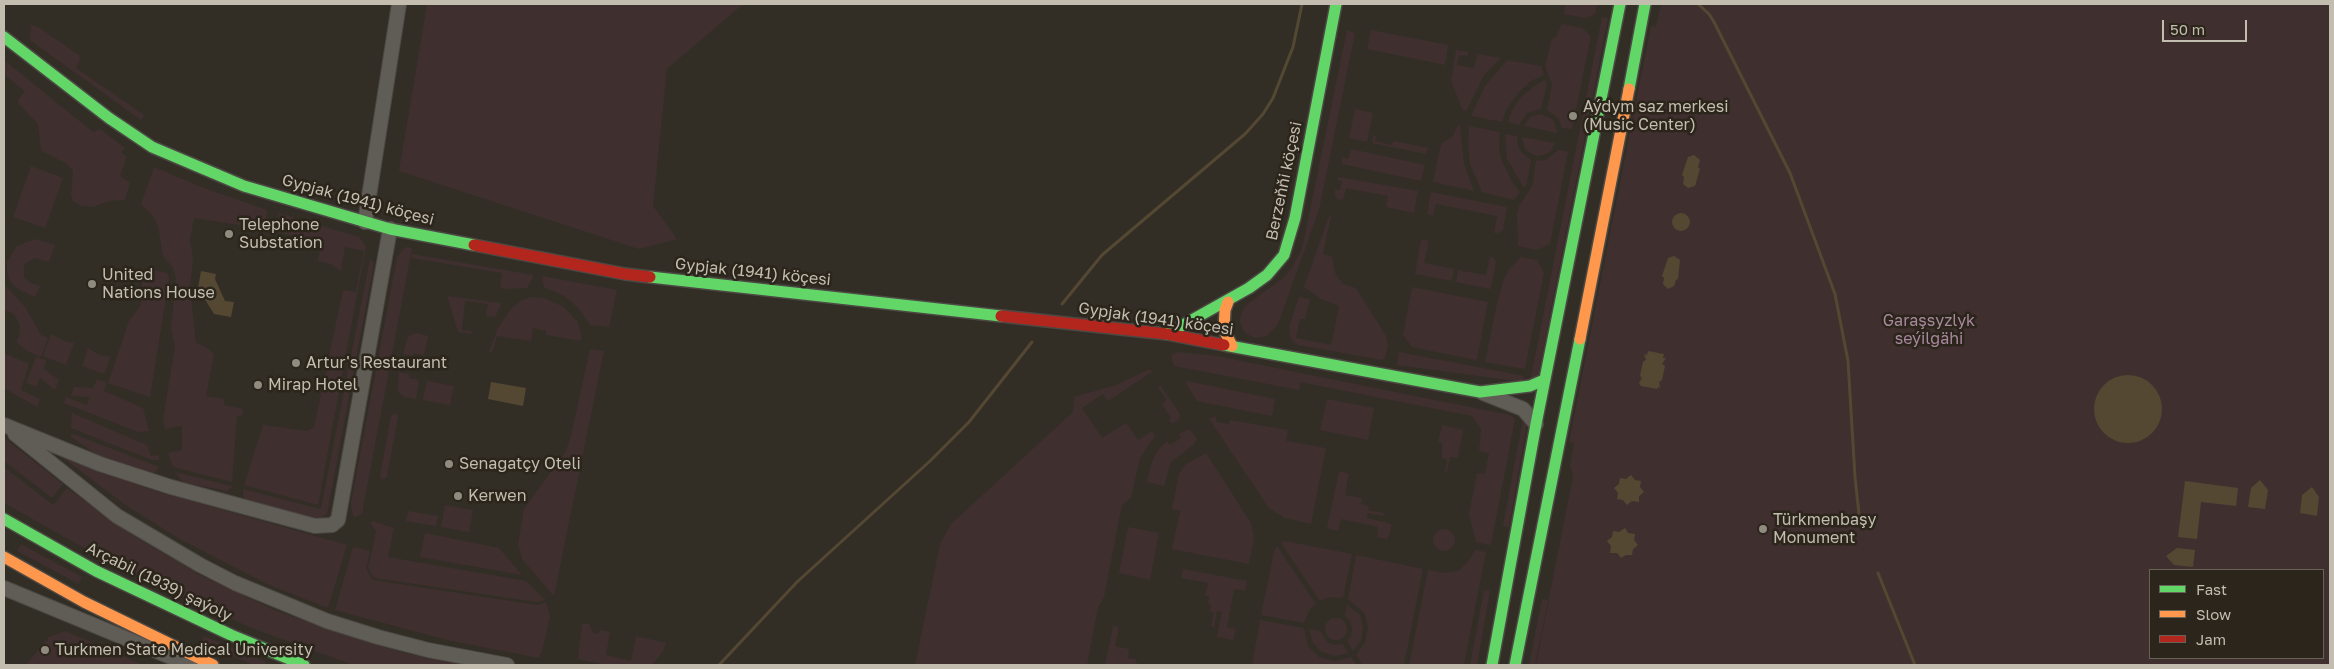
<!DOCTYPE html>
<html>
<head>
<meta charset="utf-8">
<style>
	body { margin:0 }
	#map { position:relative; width:2334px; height:669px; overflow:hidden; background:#322e26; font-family:"Golos Text",sans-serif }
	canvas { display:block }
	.frame { position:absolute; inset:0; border:5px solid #c3bdaf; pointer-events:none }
	.legend { position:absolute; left:2149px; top:569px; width:175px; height:90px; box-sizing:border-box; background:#2b251b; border:1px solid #686256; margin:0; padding:6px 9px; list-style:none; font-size:15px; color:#c3bdaf }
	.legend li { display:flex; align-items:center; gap:10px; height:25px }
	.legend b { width:25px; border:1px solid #686256 }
	.scale { position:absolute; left:2162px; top:20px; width:85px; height:22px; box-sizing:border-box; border:2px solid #c3bdaf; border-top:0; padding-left:6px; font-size:15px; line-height:18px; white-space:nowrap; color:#c3bdaf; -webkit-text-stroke:4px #2b251b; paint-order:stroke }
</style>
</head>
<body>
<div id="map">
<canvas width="2334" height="669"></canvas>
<div class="frame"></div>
<ul class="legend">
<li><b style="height:6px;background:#63d668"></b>Fast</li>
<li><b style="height:6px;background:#ff974d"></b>Slow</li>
<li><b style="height:6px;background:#b3261e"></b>Jam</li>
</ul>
<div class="scale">50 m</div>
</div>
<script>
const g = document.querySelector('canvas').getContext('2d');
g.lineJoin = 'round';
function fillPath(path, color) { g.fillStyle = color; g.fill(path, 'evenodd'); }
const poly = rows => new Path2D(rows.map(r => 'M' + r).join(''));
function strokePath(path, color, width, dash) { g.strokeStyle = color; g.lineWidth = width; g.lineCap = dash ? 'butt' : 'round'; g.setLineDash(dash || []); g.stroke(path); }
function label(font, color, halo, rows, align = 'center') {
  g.font = font + ' "Golos Text",sans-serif'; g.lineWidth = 5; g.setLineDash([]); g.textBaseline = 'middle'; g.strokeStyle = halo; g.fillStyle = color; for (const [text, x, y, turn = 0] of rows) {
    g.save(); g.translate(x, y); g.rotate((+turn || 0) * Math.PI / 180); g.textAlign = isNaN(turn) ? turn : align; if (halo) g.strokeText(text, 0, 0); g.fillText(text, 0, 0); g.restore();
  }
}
const green = poly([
	[427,4,743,4,667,69,653,206,677,239,639,249,399,171],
	[1565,4,1597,4,1595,14,1585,18,1564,14],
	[1661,4,2330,4,2330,665,1536,665,1573,476,1570,466,1574,443,1569,442,1651,26,1656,27],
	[2150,570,2323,570,2323,658,2150,658],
	[1602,17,1608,18,1538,376,1530,382],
	[28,24,38,27,79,55,80,60,76,68,144,115,141,120,31,41,30,35,31,27],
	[1562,24,1582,28,1591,36,1572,129,1562,128,1558,118,1547,110,1552,84,1545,67,1552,38,1555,38],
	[1347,30,1355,33,1319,210,1278,324,1267,336,1255,338,1245,333,1240,322,1240,317,1245,306,1283,278,1291,269,1302,249],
	[1371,30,1448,45,1445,65,1367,49],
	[1456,50,1468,52,1468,56,1459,55,1457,65,1474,68,1477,54,1501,58,1484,75,1467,110,1463,111,1451,81],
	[4,60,93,132,100,129,125,148,121,152,127,157,120,176,130,183,125,200,109,201,93,207,81,206,73,201,71,195,73,171,67,164,41,151,38,124,18,103,18,100,25,91,4,75],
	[1507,60,1541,66,1544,75,1531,81,1519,92,1506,110,1502,122,1471,116,1485,86],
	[1545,80,1547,83,1541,109,1527,113,1519,125,1508,122,1512,110,1521,97,1533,87],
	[1355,109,1373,113,1367,142,1349,138],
	[1540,114,1550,118,1554,121,1557,133,1524,126,1530,117],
	[1460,125,1464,164,1474,191,1433,182,1441,144,1453,136,1456,128],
	[1469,126,1500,132,1499,149,1502,161,1513,183,1520,192,1514,200,1482,192,1470,164,1468,144],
	[1505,134,1517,136,1518,146,1521,152,1531,160,1527,183,1524,188,1507,159],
	[1373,135,1376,136,1375,141,1392,145,1393,141,1428,148,1426,154,1372,143],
	[1522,137,1555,143,1549,153,1539,156,1534,155,1525,149],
	[1351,149,1425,165,1421,181,1342,164,1342,157,1348,159],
	[1558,150,1568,152,1550,244,1537,250,1518,246,1517,214,1519,206,1532,186,1536,161,1546,160],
	[31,166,63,178,45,228,13,217],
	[154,167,204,188,267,210,265,229,194,218,190,240,193,258,190,289,196,343,206,347,214,354,206,396,224,399,224,405,243,409,242,415,237,417,232,482,173,467,168,453,182,450,182,426,165,429,163,419,175,347,171,328,176,278,173,268,163,256,158,226,153,216,141,204],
	[1339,177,1418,191,1414,213,1386,207,1388,196,1346,188,1343,200,1337,199,1335,194,1335,190,1340,190,1342,181,1337,180],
	[1431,192,1507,207,1503,230,1498,233,1494,233,1497,216,1436,204,1433,215,1427,214],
	[279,213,359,237,366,246,318,505,244,485,263,425,307,431,314,427,343,290,356,292,364,251,345,247,341,271,331,264,318,261,322,241,276,232],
	[1329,216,1331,216,1323,254,1332,256,1335,273,1343,284,1356,288,1386,336,1388,345,1385,358,1382,360,1298,345,1293,342,1290,336,1289,327,1299,297,1310,299,1305,319,1300,319,1296,338,1331,345,1339,306,1321,299,1304,287],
	[35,239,55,245,49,262,36,258,24,264,24,277,31,283,40,286,35,297,16,288,10,281,7,272,7,262,17,246],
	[1421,239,1429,241,1424,263,1454,269,1452,281,1415,274],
	[405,247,412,248,362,514,354,517,352,512,351,503,397,257],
	[412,254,533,275,533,278,527,288,505,289,500,287,502,273,412,258],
	[1490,257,1493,257,1496,262,1491,289,1456,282,1458,270,1486,275],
	[1521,257,1537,260,1544,273,1525,369,1485,362,1497,303,1504,279,1509,269],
	[370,259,374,263,327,514,316,520,249,503,243,496,243,489,320,509,321,508],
	[148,269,167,273,169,279,150,397,108,383,129,321,140,306,143,297,142,281,146,270],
	[542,276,617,290,609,327,590,325,580,310,573,303,564,296,544,287],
	[4,284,25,307,41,335,48,338,41,357,27,351,16,342,19,337,20,325,14,314,4,309],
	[1412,287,1488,302,1477,360,1412,347,1403,335],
	[447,296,501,303,501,305,495,317,486,316,488,304,465,301,462,330,472,331,471,334,458,332],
	[530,297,544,298,564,307,577,321,581,332,581,341,546,335,546,331,533,328,531,341,497,336,492,352,489,352,498,328,511,309,520,301],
	[416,333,428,336,424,355,414,353,413,356,403,354,408,336],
	[51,334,64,341,74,343,66,365,43,356],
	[88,348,99,355,111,357,104,374,82,366],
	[590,349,604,351,554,596,522,559,518,545,524,509,565,452,570,440],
	[1178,352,1216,356,1510,415,1515,419,1491,545,1476,542,1469,514,1477,473,1485,474,1489,453,1479,451,1481,429,1472,416,1300,382,1299,390,1174,366,1171,355],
	[1399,352,1524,376,1523,382,1397,365],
	[4,353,29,364,21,390,40,399,37,407,4,388],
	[36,357,46,360,44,369,59,380,55,390,40,378,36,387,26,383],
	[1150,369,1152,372,1108,401,1103,394,1082,408,1102,438,1126,423,1138,440,1152,431,1155,436,1140,458,1131,498,1122,505,1104,597,1098,608,1087,665,915,665,940,544,951,524,1073,412,1074,397,1116,385],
	[399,372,409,374,409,378,419,380,416,399,404,397,398,391],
	[97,379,107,383,104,391,143,408,149,431,138,432,64,403,66,397,87,405,90,397,71,396,74,387,93,388],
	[427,381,454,386,450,405,423,400],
	[1187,381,1275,399,1272,416,1197,401,1186,384],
	[1160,385,1180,414,1179,419,1172,424,1169,420,1171,418,1162,404,1167,400,1158,387],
	[1327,399,1374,408,1368,440,1320,430],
	[72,413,147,445,151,456,159,455,159,460,152,460,71,428],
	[396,413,398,417,387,477,382,480,380,476,391,416],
	[1216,416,1216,422,1229,424,1230,420,1288,430,1286,441,1326,448,1311,524,1285,518,1269,508,1209,419],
	[1523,418,1527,424,1509,527,1503,526],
	[1442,425,1463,430,1458,458,1450,457,1447,472,1445,472,1447,460,1442,458,1442,443,1438,442],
	[1187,430,1190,430,1197,439,1193,445,1171,462,1164,486,1147,482,1152,462,1158,450,1167,441,1170,445,1181,438,1179,434],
	[71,433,159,467,154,473,148,473,98,455,71,437],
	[4,438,63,484,52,498,4,461],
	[1206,453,1251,523,1254,538,1249,564,1172,549,1180,511,1172,509,1179,473,1185,465],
	[62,457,156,491,347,545,328,608,267,584,178,538,124,504],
	[4,467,53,505,67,488,134,536,198,574,274,610,364,641,408,654,464,665,353,665,257,630,172,593,102,558,4,503],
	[1339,471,1349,474,1345,495,1362,498,1361,504,1369,506,1368,510,1384,513,1383,516,1368,513,1367,518,1392,524,1388,539,1377,537,1378,527,1341,519,1338,531,1327,528],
	[175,472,232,486,232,487,227,491,186,483,181,480],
	[445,505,473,510,469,532,441,527],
	[408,511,438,516,436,526,406,521],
	[373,521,394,528,388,557,526,581,545,600,537,602,374,578,368,568,376,531,370,523],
	[1128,527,1159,533,1150,580,1119,573],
	'1433 540a11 11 0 1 1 22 0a11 11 0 1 1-22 0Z',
	[425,533,499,548,522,575,420,557],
	[1285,541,1352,554,1343,598,1330,597,1320,601,1281,543],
	[21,544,82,577,79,584,17,551],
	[1277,546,1316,604,1310,609,1304,623,1261,615,1274,551],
	[353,547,370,551,366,569,373,580,537,605,546,602,550,616,542,652,539,657,534,657,447,640,335,610],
	[1475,550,1486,552,1464,665,1409,665,1428,570,1445,573,1458,571,1468,562],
	[1356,555,1423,569,1404,665,1363,665,1356,655,1365,642,1368,627,1364,613,1348,599],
	[1183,569,1247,581,1245,591,1234,589,1227,627,1236,629,1233,640,1217,637,1222,612,1217,611,1214,627,1211,626,1214,613,1210,612,1211,605,1208,604,1209,596,1205,596,1208,583,1181,578],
	[1484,590,1490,591,1477,665,1470,665],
	[1542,599,1548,600,1535,665,1529,665],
	[1347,605,1360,615,1363,628,1361,641,1353,651,1347,641,1351,636,1352,629,1350,621,1345,616],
	'1325 629a11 11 0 1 1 22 0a11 11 0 1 1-22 0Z',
	[1260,620,1304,628,1308,646,1319,657,1334,661,1351,657,1357,665,1252,665],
	[582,624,589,624,593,633,598,634,601,630,610,632,606,655,631,661,636,636,666,643,663,651,652,665,608,665,581,660,578,658],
	[1113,626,1119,627,1115,646,1129,649,1128,658,1136,659,1136,663,1145,665,1105,665],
	[1309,629,1320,631,1328,643,1335,645,1342,644,1349,653,1334,656,1322,652,1313,643],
	[65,631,68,632,143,665,26,665,49,637],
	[204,636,266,662,264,665,254,665,201,643]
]);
const water = poly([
	[1694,155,1700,160,1698,167,1700,169,1695,186,1688,188,1683,184,1684,177,1682,175,1688,157],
	'1672 222a9 9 0 1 1 18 0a9 9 0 1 1-18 0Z',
	[1674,256,1680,260,1678,279,1676,280,1674,286,1668,289,1663,284,1664,278,1662,276,1668,258],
	[201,271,216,274,215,279,225,301,234,302,231,317,214,314,198,288],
	[1648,351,1664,354,1663,358,1666,358,1662,364,1665,366,1662,380,1659,382,1660,388,1658,387,1657,389,1641,386,1639,383,1642,378,1640,376,1643,362,1646,360,1644,354,1647,355],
	'2094 409a34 34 0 1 1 68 0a34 34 0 1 1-68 0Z',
	[491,382,526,388,523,406,488,399],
	[1631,475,1635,480,1641,481,1640,487,1644,492,1639,496,1639,502,1632,501,1627,505,1623,500,1617,499,1618,493,1614,488,1619,484,1620,478,1626,479],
	[2260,480,2268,490,2265,509,2248,507,2251,488],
	[2185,481,2238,488,2236,506,2201,502,2197,539,2178,537],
	[2312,487,2319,497,2317,516,2300,513,2302,495],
	[1625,528,1628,533,1635,534,1634,540,1638,545,1633,549,1632,555,1626,555,1621,558,1617,553,1610,553,1611,546,1607,541,1612,537,1613,531,1619,532],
	[2177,548,2195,550,2193,567,2174,565,2166,556]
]);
const stream = poly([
	[1698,4,1709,14,1714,22,1790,173,1835,294,1848,361,1855,477,1860,523],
	[1062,304,1102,255,1245,134,1263,114,1273,98,1293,47,1302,4],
	[1878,573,1915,665],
	[719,665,797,582,930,461,969,422,1032,342]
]);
const street = poly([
	[365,222,399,4],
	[1483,393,1523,409,1536,424],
	[4,425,100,464,171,487,315,526,332,525,338,520,390,229],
	[15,434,117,516,200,565,235,583,327,621,378,637,428,650,507,665],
	[4,588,190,665]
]);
const fast = poly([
	[4,37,109,118,152,147,244,186,390,229,474,245],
	[1629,89,1645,4],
	[650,277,1001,316],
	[1167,334,1249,288,1267,275,1284,255,1295,218,1336,4],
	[1224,345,1480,392,1530,386,1544,380],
	[4,519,96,571,231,635,304,665],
	[1492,665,1536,424,1620,4],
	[1515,665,1580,339]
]);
const slow = poly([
	[1228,302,1225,310,1224,330,1232,346],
	[1580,339,1629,89],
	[4,557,84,602,213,665]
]);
const jam = poly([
	[474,245,625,274,650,277],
	[1001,316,1167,334,1224,345]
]);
const markers = [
	[1573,116,5,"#908b7f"],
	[229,234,5,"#908b7f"],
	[92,284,5,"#908b7f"],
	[296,363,5,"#908b7f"],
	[258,385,5,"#908b7f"],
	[449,464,5,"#908b7f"],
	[458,496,5,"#908b7f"],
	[1763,529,5,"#908b7f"],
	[45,650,5,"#908b7f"]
];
const poiNames = [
	["Aýdym saz merkesi",1583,107],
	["(Music Center)",1583,125],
	["Telephone",239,225],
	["Substation",239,243],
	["United",102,275],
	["Nations House",102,293],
	["Artur's Restaurant",306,363],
	["Mirap Hotel",268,385],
	["Senagatçy Oteli",459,464],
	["Kerwen",468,496],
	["Türkmenbaşy",1773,520],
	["Monument",1773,538],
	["Turkmen State Medical University",55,650]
];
const streetNames = [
	["Berzeňňi köçesi",1284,181,-78],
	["Gypjak (1941) köçesi",358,200,15],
	["Gypjak (1941) köçesi",753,272,6],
	["Gypjak (1941) köçesi",1156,319,8],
	["Arçabil (1939) şaýoly",159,582,26]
];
const parkNames = [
	["Garaşsyzlyk",1929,321],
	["seýilgähi",1929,339]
];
fillPath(green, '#402f2f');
fillPath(water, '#544832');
strokePath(stream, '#544832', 3);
strokePath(street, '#4c4944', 16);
strokePath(fast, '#4c4944', 14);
strokePath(slow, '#4c4944', 14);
strokePath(jam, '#4c4944', 14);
strokePath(street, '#605c56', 14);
strokePath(fast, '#63d668', 11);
strokePath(slow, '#ff974d', 11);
strokePath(jam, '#b3261e', 11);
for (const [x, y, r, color] of markers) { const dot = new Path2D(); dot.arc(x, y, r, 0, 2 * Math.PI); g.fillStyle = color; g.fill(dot); strokePath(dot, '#2b251b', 2); }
label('16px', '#c3bdaf', '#2b251b', poiNames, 'left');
label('16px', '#c3bdaf', '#2b251b', streetNames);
label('16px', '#a8879e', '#2b251b', parkNames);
</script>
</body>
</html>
